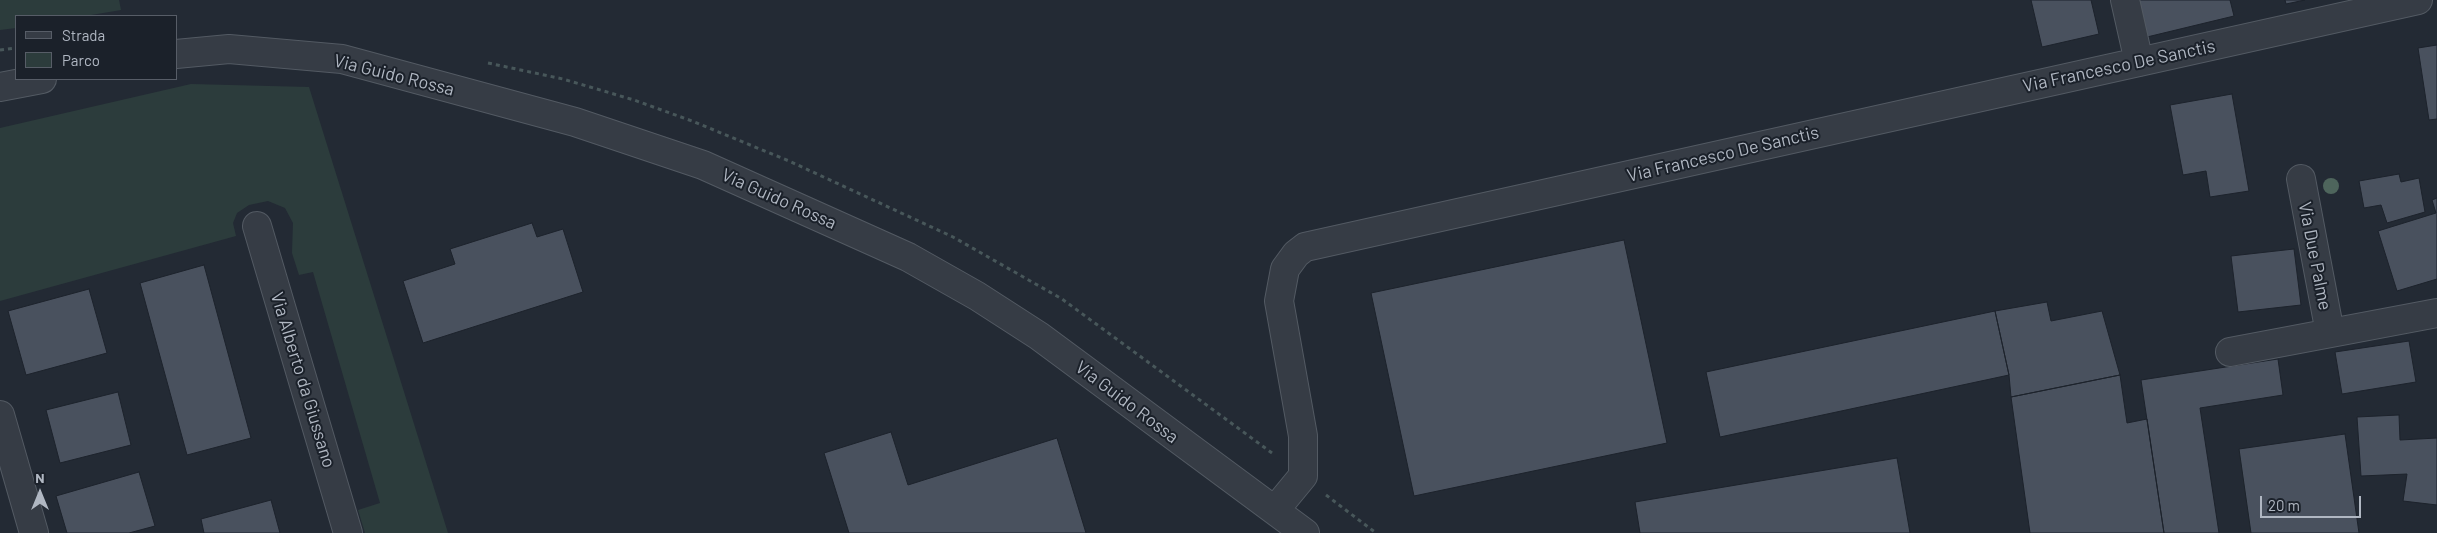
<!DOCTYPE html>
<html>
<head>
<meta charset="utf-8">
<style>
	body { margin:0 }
	#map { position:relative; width:2437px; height:533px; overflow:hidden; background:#232a34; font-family:Barlow,sans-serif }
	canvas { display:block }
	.legend { position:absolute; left:15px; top:15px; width:162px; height:65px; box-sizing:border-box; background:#1b212a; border:1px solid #575d67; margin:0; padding:6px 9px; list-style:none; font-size:15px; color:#b0b7c2 }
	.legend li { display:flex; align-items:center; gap:10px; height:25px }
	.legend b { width:25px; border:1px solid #575d67 }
	.north { position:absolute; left:15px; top:468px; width:50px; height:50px; -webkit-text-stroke:4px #1b212a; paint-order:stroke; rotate:0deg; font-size:14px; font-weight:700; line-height:20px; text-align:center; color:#b0b7c2 }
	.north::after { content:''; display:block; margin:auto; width:18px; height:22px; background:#b0b7c2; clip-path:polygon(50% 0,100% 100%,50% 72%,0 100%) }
	.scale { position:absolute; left:2260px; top:496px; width:101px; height:22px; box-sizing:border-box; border:2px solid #b0b7c2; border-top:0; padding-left:6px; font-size:15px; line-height:18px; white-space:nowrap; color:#b0b7c2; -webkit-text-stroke:4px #1b212a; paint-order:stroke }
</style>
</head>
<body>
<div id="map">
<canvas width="2437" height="533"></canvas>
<ul class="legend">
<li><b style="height:6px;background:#363c45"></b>Strada</li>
<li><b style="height:14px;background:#2c3c3c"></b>Parco</li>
</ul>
<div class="north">N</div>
<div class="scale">20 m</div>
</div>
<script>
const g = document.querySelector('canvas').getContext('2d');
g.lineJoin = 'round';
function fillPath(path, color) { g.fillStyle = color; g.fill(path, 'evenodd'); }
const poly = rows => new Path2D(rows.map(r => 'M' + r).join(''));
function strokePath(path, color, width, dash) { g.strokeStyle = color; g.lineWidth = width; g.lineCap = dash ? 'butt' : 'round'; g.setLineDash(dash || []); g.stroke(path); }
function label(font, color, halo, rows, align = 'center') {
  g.font = font + ' Barlow,sans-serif'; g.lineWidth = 4; g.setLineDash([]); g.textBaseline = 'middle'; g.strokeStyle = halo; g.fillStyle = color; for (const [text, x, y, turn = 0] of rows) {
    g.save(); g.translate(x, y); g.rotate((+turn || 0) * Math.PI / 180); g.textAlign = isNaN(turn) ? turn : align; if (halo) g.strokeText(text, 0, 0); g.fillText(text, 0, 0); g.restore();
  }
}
const green = poly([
	[0,0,119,0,121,10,85,16,16,16,16,28,0,30],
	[191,84,309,87,448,533,365,533,358,510,380,503,313,272,299,275,292,253,293,223,285,208,268,201,249,205,237,213,233,223,236,236,0,301,0,128]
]);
const building = poly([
	[2031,0,2091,0,2099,34,2042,47,2031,0],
	[2138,0,2230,0,2234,16,2147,37,2138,0],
	[2285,0,2305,0,2286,4,2285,0],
	[2437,45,2437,119,2429,120,2418,48,2437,45],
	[2232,94,2249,191,2210,197,2206,171,2183,175,2170,105,2232,94],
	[2399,174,2401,182,2419,178,2425,212,2387,223,2381,205,2364,208,2359,181,2399,174],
	[2437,198,2437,279,2397,291,2378,231,2436,213,2432,200,2437,198],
	[532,223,537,237,563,229,583,292,423,343,403,281,455,264,450,249,532,223],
	[1624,240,1667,443,1414,496,1371,293,1624,240],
	[2294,249,2301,305,2238,312,2231,256,2294,249],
	[204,265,251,438,187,455,140,283,204,265],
	[89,289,107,353,26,375,8,311,89,289],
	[2047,302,2051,321,2102,311,2120,375,2011,397,2009,375,1995,311,2047,302],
	[1995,311,2009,375,1720,437,1706,372,1995,311],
	[2409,341,2416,382,2342,394,2335,352,2409,341],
	[2278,359,2283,395,2200,408,2219,533,2164,533,2141,380,2278,359],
	[2120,375,2127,423,2147,419,2164,533,2030,533,2011,397,2120,375],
	[118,392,131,445,60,463,46,410,118,392],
	[2399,415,2400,440,2437,438,2437,505,2403,501,2407,474,2361,476,2357,417,2399,415],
	[891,432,908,485,1057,438,1086,533,849,533,824,453,891,432],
	[2345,434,2359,533,2251,533,2239,449,2345,434],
	[1897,458,1910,533,1640,533,1635,502,1897,458],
	[139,472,155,526,129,533,67,533,56,496,139,472],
	[271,500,280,533,204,533,201,519,271,500]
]);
const path = poly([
	[0,50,16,48],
	[488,63,563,79,634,100,692,121,789,161,953,237,1062,299,1272,453],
	[1326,495,1376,533]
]);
const minor = poly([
	[2125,0,2139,62],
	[176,54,229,49,342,59,575,122,703,165,908,257,977,296,1039,336,1305,533],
	[0,87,42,79],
	[2301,179,2330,333],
	[257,226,348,533],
	[2230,352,2437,313],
	[0,415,34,533],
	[1275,510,1303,476,1303,436,1279,301,1285,269,1296,254,1305,247,2418,0]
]);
const trees = [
	[2331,186]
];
const streetNames = [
	["Via Francesco De Sanctis",2119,66,-12],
	["Via Guido Rossa",394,75,14],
	["Via Francesco De Sanctis",1723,154,-13],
	["Via Guido Rossa",779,199,24],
	["Via Due Palme",2315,256,79],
	["Via Alberto da Giussano",303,380,73],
	["Via Guido Rossa",1127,402,37]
];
fillPath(green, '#2c3c3c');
fillPath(building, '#49515e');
strokePath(building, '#1d232c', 1);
strokePath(minor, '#535a63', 30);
strokePath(path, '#48575a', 3, [4, 4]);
strokePath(minor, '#363c45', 28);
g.fillStyle = '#4e655c';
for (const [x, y] of trees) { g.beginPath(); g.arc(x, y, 8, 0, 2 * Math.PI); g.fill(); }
label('18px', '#b0b7c2', '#1b212a', streetNames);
</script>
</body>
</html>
